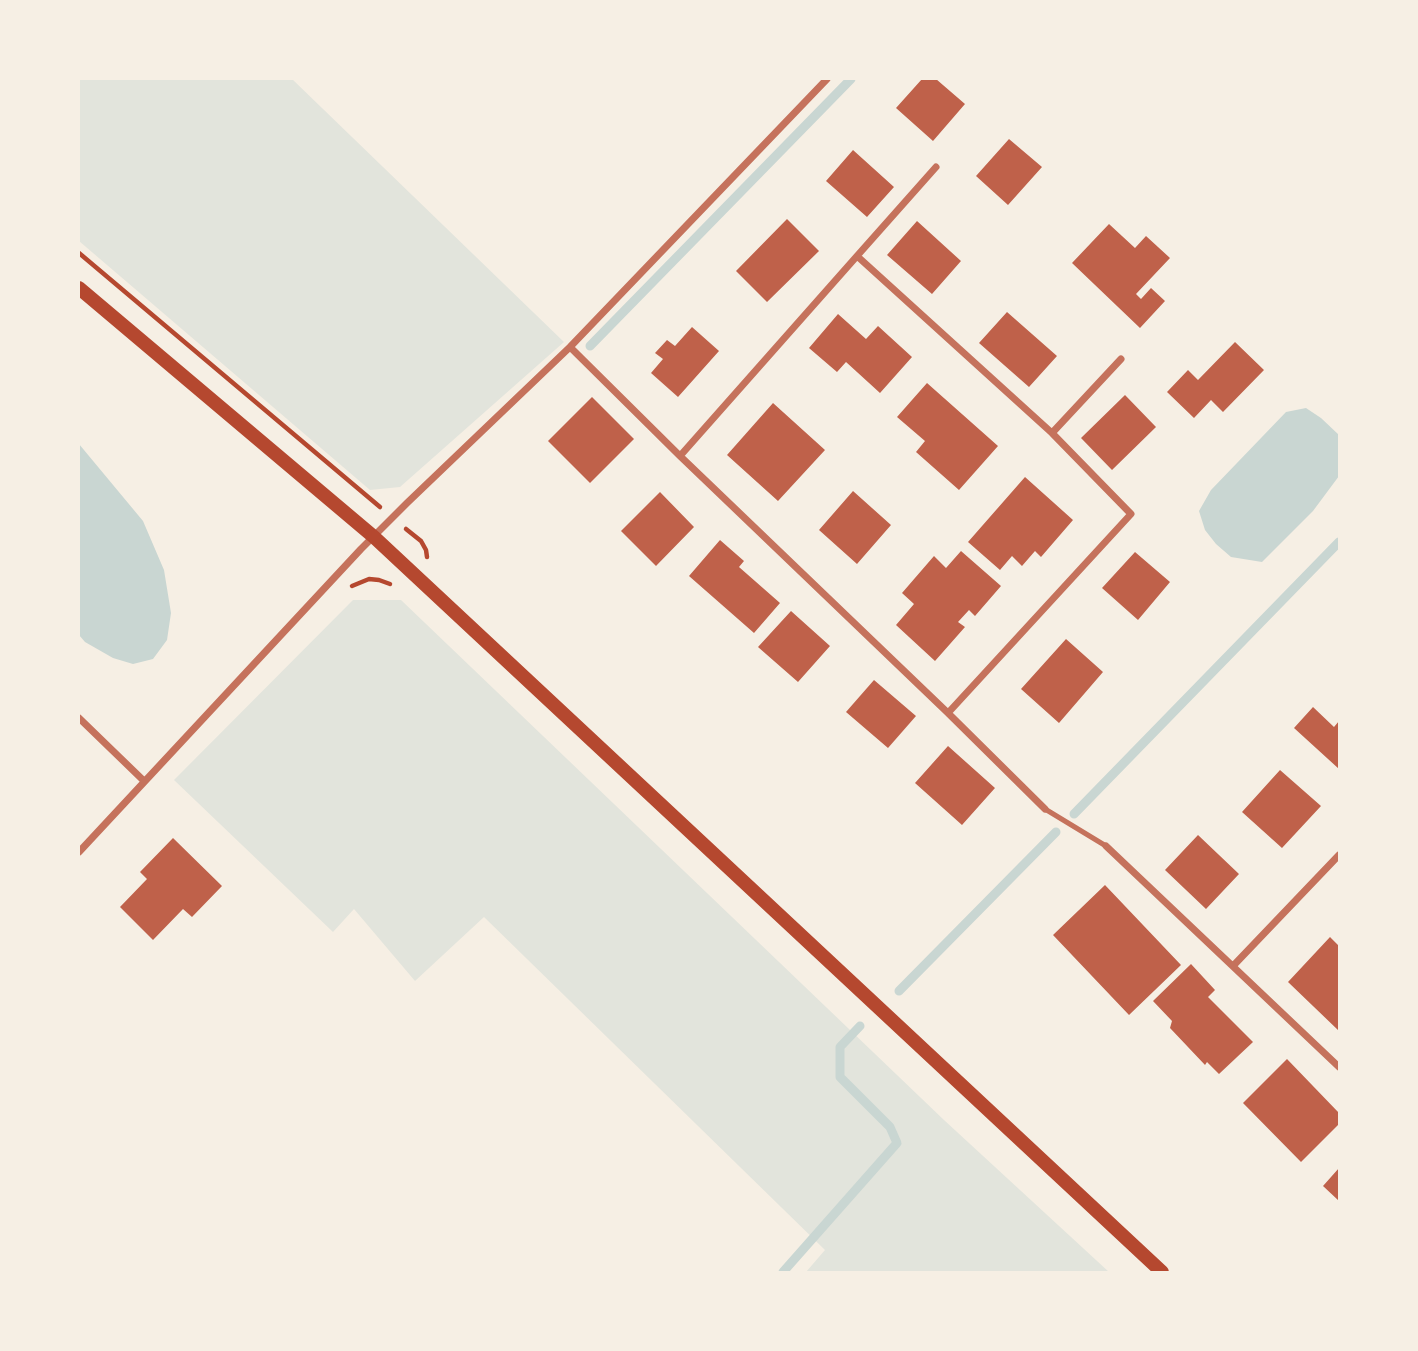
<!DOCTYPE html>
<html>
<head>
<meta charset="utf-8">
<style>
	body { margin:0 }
	#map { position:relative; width:1418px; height:1351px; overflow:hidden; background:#f6efe4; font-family:Overpass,sans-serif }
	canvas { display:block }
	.frame { position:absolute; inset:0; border:80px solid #f6efe4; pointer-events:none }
</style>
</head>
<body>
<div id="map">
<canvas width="1418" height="1351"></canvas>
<div class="frame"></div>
</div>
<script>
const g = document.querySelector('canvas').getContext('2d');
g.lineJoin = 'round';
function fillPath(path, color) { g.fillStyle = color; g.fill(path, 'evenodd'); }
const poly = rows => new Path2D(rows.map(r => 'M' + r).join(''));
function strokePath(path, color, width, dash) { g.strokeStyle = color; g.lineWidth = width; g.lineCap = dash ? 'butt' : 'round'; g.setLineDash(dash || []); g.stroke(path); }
const green = poly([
	[79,79,292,79,564,342,400,487,370,490,79,241],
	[353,600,401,600,944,1120,1109,1272,806,1272,825,1250,484,917,415,981,354,909,333,932,174,780]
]);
const water = poly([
	[1306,408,1321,418,1339,435,1339,476,1313,511,1262,562,1231,557,1216,544,1205,530,1199,511,1211,490,1286,412],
	[79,444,143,521,164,570,171,613,167,640,153,659,133,664,113,658,85,642,79,635]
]);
const stream = poly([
	[590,346,851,79],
	[1074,814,1339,542],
	[899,991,1056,832],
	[783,1272,897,1143,890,1127,840,1077,840,1047,860,1026]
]);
const building = poly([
	[922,79,936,79,965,104,933,141,896,108],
	[1009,139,1042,167,1008,205,976,176],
	[853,150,894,187,867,217,826,181],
	[787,219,819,251,767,302,736,271],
	[917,221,961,261,932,294,887,255],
	[1109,224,1135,248,1146,236,1170,258,1136,294,1141,299,1151,288,1165,301,1140,328,1072,263],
	[1007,312,1057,356,1029,387,979,343],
	[838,314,866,339,878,326,912,357,880,393,846,362,837,372,809,348],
	[692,327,719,351,678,397,651,373,663,359,655,353,667,340,675,346],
	[1235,342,1264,370,1223,412,1211,400,1194,418,1167,392,1188,370,1198,380],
	[927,383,998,446,959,490,916,452,925,441,897,417],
	[1125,395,1156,427,1112,470,1081,438],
	[592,397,634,439,590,483,548,441],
	[773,403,825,450,778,501,727,455],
	[1025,477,1073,520,1041,557,1035,551,1022,566,1012,556,1000,570,968,542],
	[853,491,891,525,857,564,819,530],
	[660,492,694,527,656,566,621,531],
	[720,540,744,561,739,567,780,603,754,633,689,576],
	[961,551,1001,586,975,616,969,610,958,622,965,627,935,661,896,625,914,604,902,593,934,556,946,568],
	[1135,552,1170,582,1138,620,1102,588],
	[791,611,830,646,798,682,758,647],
	[1066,639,1103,672,1059,723,1021,689],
	[874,680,916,716,888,748,846,712],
	[1313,707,1334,727,1339,721,1339,769,1294,728],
	[948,746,995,788,962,825,915,783],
	[1280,770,1321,806,1282,848,1242,812],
	[1198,835,1239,874,1206,909,1165,870],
	[173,838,222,886,192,917,183,909,153,940,120,907,147,879,140,872],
	[1105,885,1181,965,1129,1015,1053,935],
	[1330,937,1339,946,1339,1031,1288,982],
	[1191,964,1215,990,1208,997,1253,1042,1219,1074,1207,1062,1205,1065,1170,1028,1172,1021,1153,1001],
	[1287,1059,1339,1113,1339,1124,1301,1162,1243,1103],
	[1339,1168,1339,1201,1323,1186]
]);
const path = poly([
	[79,253,380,507],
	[406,529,421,541,426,550,427,557],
	[352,586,369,579,379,580,390,584]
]);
const service = poly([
	[1045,809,1106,846]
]);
const minor = poly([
	[857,256,936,167],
	[570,347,680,456,948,713,1131,514,1052,433,857,256,680,456],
	[1052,433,1121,359],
	[948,713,1045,809],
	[79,718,144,781],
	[1106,846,1339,1067],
	[79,852,361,549,407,503,570,347,827,79],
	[1233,966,1339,855]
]);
const secondary = poly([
	[79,288,374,537,1162,1272]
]);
fillPath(green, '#e2e4dc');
fillPath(water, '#c9d6d2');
strokePath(stream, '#c9d6d2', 9);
fillPath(building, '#bf614a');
strokePath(path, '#b5482f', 4.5);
strokePath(service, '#c5725c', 5);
strokePath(minor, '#c5725c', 7);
strokePath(secondary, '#b5482f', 14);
</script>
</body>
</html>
